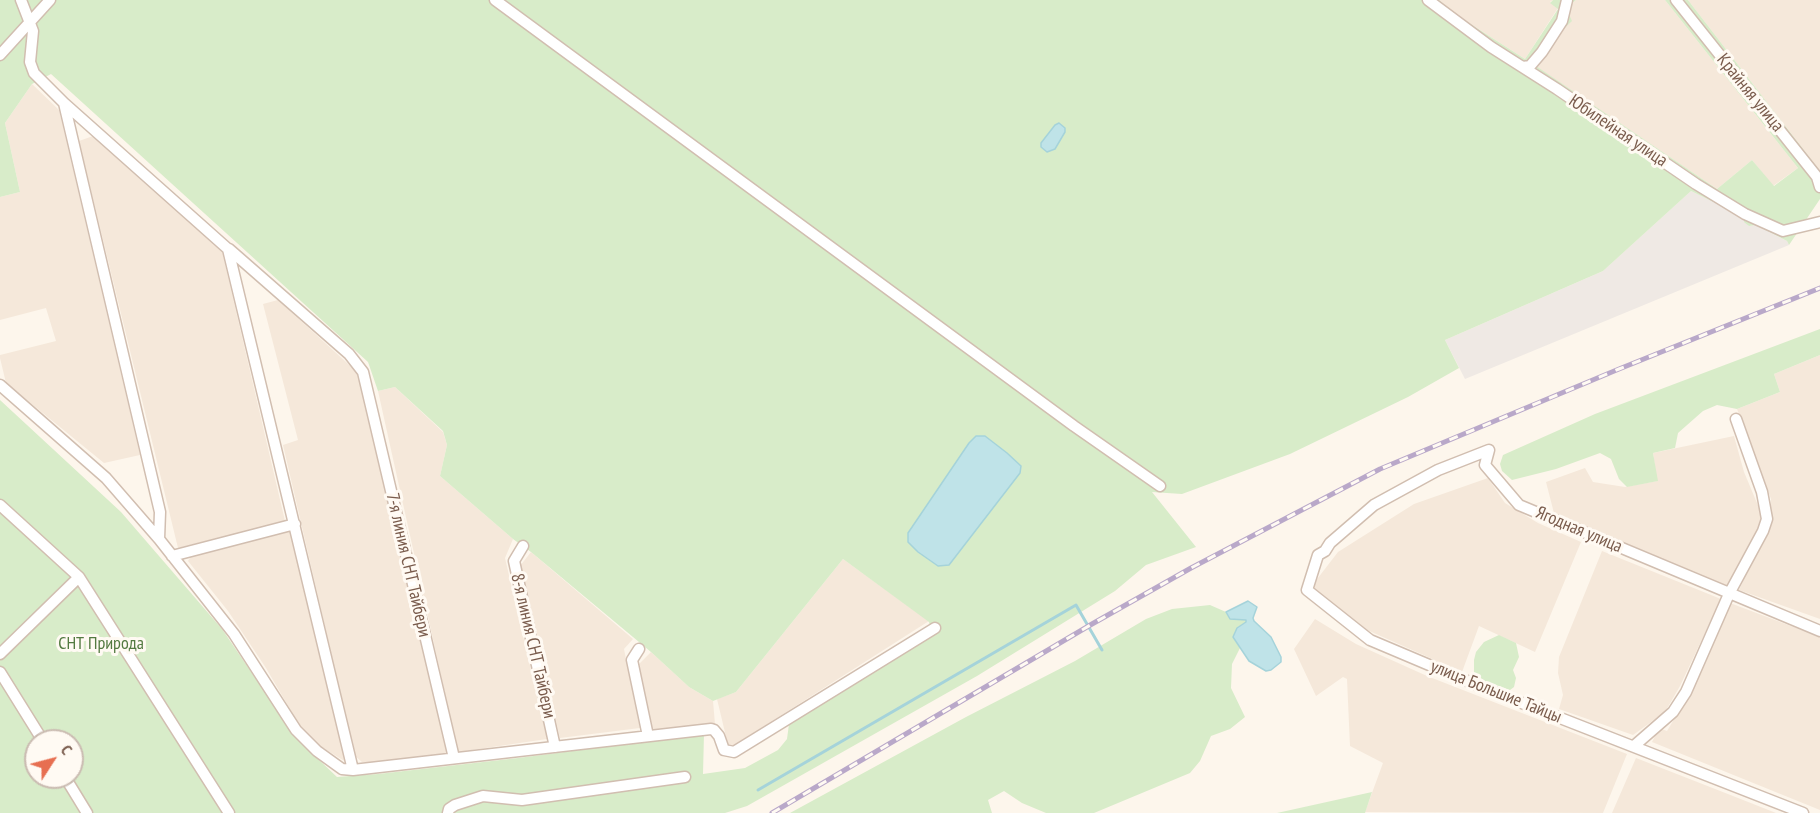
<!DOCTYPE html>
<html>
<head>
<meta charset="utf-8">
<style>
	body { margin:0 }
	#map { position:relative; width:1820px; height:813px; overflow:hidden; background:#fdf6ec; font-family:"PT Sans Narrow",sans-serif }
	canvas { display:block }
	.north { position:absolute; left:24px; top:729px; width:60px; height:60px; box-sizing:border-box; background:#fffaf3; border:2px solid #cabbb1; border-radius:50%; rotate:54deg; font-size:16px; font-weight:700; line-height:24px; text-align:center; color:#7a5c4d }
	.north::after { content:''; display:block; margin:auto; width:21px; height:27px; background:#e76f51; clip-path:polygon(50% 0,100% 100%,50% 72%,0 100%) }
</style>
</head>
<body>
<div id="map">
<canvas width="1820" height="813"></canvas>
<div class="north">С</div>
</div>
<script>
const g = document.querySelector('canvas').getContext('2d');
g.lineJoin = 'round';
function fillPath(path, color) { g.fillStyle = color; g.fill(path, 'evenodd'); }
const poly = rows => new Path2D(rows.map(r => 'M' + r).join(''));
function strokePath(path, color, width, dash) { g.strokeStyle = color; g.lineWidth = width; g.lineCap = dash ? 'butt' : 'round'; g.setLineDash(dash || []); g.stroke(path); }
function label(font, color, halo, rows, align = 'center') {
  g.font = font + ' "PT Sans Narrow",sans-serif'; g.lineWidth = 6; g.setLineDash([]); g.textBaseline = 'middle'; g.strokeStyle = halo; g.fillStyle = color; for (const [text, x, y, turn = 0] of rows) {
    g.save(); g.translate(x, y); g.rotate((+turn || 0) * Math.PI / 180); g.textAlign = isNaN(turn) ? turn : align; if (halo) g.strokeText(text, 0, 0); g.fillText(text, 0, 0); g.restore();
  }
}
const residential = poly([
	[1439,0,1553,0,1550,2,1558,8,1525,59,1455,14],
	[1576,0,1665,0,1798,168,1773,186,1752,160,1717,189,1535,66,1568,15,1566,8],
	[1688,0,1820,0,1820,171],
	[32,84,59,110,140,455,104,463,6,383,0,358,0,355,56,341,46,308,0,320,0,197,20,192,5,123],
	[93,136,222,251,285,521,178,548,79,141],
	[278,300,357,372,447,753,378,762,362,762,355,756,283,445,298,440,263,304],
	[1820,355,1820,619,1739,590,1770,522,1771,499,1737,409,1780,392,1774,374],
	[395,387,443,432,447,445,440,476,513,539,505,558,547,739,458,752,378,391],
	[1734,436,1744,472,1762,515,1757,533,1727,590,1555,517,1546,482,1585,468,1593,482,1625,487,1657,481,1653,453],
	[1488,478,1505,503,1538,523,1581,542,1535,652,1479,626,1462,672,1358,626,1311,587,1338,552,1414,504],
	[290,531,346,762,320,746,298,723,266,668,228,611,188,561,191,556],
	[1602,551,1721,599,1680,686,1665,712,1633,735,1559,709,1563,695,1558,673,1559,657],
	[531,552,633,639,624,649,640,728,560,738,520,566],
	[843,559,929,621,733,746,728,745,717,699,736,692],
	[1730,603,1820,637,1820,810,1652,742,1659,728,1667,731,1690,693],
	[1315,619,1356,644,1427,676,1627,754,1603,813,1365,812,1383,763,1350,746,1347,679,1343,677,1316,696,1294,649],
	[651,652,689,687,713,701,715,724,650,730,639,664],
	[1636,758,1733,796,1776,813,1612,813]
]);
const industrial = poly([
	[1691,191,1745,217,1749,226,1756,225,1787,241,1789,245,1465,379,1445,340,1603,271]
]);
const green = poly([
	[0,0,1439,0,1455,14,1525,59,1558,9,1550,3,1553,0,1576,0,1566,8,1572,21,1556,36,1536,66,1717,189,1752,160,1774,186,1798,168,1665,0,1688,0,1820,171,1820,199,1789,245,1787,241,1756,225,1749,226,1744,222,1744,217,1691,191,1603,271,1445,340,1459,368,1408,397,1290,454,1182,494,1152,492,1196,547,1146,565,1115,591,977,676,747,806,725,813,0,813,0,400,121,512,222,629,296,738,337,777,378,774,518,758,704,734,703,774,745,768,778,750,787,739,789,724,932,636,929,622,843,559,736,692,713,701,689,687,651,652,531,552,513,539,440,476,447,445,443,431,395,387,378,391,368,362,51,74,32,84,5,123,20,192,0,197],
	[985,436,1021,466,918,552,909,542,908,533],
	[36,741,72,741,72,777,36,777],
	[1820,329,1820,355,1774,374,1780,392,1737,409,1717,405,1703,411,1678,433,1675,448,1653,453,1658,481,1627,487,1619,479,1611,459,1600,453,1556,469,1512,480,1502,471,1500,464,1503,455,1595,414],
	[1210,605,1226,612,1230,619,1246,619,1246,622,1237,628,1233,637,1240,648,1232,664,1231,688,1245,717,1230,729,1211,736,1200,761,1190,773,1094,813,1046,813,1022,803,1004,791,988,800,992,813,790,813,966,717,1075,661,1146,619,1172,609],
	[1499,635,1516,643,1519,657,1513,670,1516,678,1514,687,1510,690,1485,681,1474,673,1474,660,1476,652,1484,642],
	[1372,792,1365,813,1277,813]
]);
const water = poly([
	[1059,123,1065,128,1065,132,1055,149,1047,152,1041,147,1041,143,1055,125,1059,123],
	[976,436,985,436,1007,453,1021,466,1020,473,949,565,938,566,918,552,908,542,908,533,969,443,976,436],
	[1248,601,1257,607,1253,618,1254,621,1271,637,1281,657,1281,662,1271,670,1266,671,1249,661,1233,637,1237,628,1246,622,1246,620,1230,619,1226,612,1248,601]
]);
const stream = poly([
	[758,790,1076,605,1102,650]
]);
const street = poly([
	[21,0,33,31,30,62,34,73,64,103],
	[495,0,1074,426,1160,486],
	[1428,0,1491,47,1557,89,1696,184,1745,214,1783,231,1820,222],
	[1676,0,1817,177,1820,187],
	[0,55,50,0],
	[1523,67,1530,66,1542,52,1562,21,1567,0],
	[229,249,349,354,363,372,454,758],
	[0,385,106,478,159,539],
	[0,505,79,577,229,813],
	[523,546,514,561,555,747],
	[172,556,295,524],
	[639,649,632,660,648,736],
	[0,654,79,577],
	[0,672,43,741],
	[1634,746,1673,712,1686,692,1729,594,1763,531,1767,519,1762,492,1736,419],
	[353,770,228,249,64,103,160,512,159,539,234,634,296,730,317,751,342,769,353,770,711,729,714,730,719,736,724,750,734,752,935,628],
	[65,777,87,813],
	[448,813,449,809,455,805,483,796,522,800,685,777],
	[1803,813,1486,689,1370,640,1307,590,1318,555,1325,551,1330,543,1374,505,1438,470,1489,450,1485,465,1519,505,1820,631]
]);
const rail = poly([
	[772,813,1092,624,1191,568,1380,469,1619,369,1820,288]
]);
const streetNames = [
	["Крайняя улица",1750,93,51],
	["Юбилейная улица",1618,131,34],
	["Ягодная улица",1579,530,23],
	["7-я линия СНТ Тайбери",408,565,77],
	["8-я линия СНТ Тайбери",533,646,77],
	["улица Большие Тайцы",1496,692,22]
];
const parkNames = [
	["СНТ Природа",101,644]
];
fillPath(residential, '#f5e8da');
fillPath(industrial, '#efe9e4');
fillPath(green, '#d8ecc9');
fillPath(water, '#bfe3e8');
strokePath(water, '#a5d3da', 1.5);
strokePath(stream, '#a5d3da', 3);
strokePath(street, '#d1beb0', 13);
strokePath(street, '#fff', 10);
strokePath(rail, '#b9a8c9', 5);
strokePath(rail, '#fffaf3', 3, [9]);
label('18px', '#7a5c4d', '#fffaf3', streetNames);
label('18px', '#537a41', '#fffaf3', parkNames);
</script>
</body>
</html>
